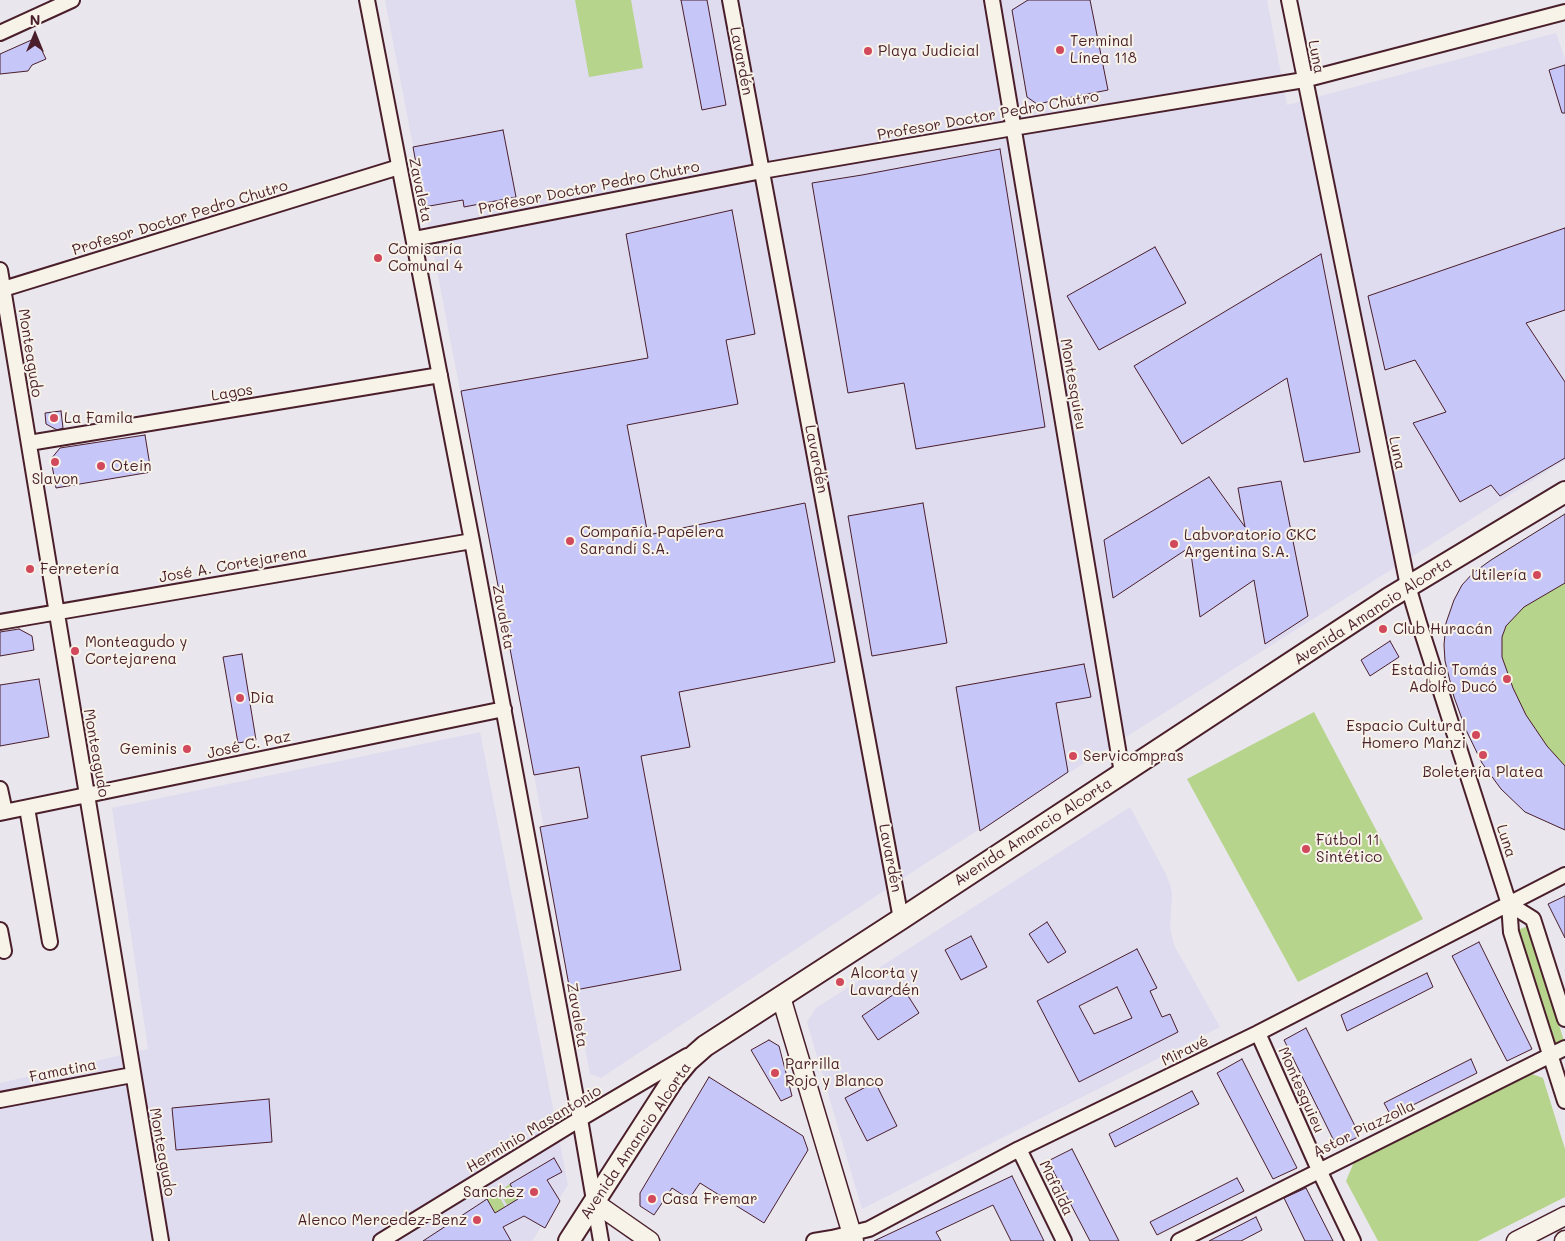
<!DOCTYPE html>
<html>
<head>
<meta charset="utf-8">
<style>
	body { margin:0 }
	#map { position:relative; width:1565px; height:1241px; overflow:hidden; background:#e9e6ed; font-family:Mali,sans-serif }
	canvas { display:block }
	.north { position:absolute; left:10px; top:10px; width:50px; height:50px; -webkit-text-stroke:4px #f7f3e8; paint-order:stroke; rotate:0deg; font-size:14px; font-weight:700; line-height:20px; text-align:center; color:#4a1f2b }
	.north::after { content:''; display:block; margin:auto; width:18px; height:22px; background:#4a1f2b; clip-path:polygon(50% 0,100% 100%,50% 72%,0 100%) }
</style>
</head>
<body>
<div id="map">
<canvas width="1565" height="1241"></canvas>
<div class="north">N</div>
</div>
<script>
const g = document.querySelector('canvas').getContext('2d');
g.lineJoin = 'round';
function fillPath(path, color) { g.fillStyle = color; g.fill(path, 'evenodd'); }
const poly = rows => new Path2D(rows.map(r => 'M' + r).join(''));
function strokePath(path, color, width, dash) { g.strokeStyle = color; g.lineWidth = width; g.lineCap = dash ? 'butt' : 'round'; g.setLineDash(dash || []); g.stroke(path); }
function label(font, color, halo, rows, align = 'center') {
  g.font = font + ' Mali,sans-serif'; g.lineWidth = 4; g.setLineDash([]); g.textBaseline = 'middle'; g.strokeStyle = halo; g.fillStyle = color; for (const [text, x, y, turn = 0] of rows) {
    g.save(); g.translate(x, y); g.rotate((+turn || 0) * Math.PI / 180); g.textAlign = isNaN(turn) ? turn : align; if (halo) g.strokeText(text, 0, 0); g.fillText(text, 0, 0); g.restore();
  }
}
const built = poly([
	[385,0,1267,0,1287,105,1556,33,1565,59,1565,460,923,865,601,1078,590,1074,534,775],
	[480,732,568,1185,532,1241,0,1241,0,1083,148,1049,112,808],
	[1130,807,1166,874,1170,885,1172,894,1170,927,1174,945,1220,1027,862,1209,807,1022,816,1008]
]);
const green = poly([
	[575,0,631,0,643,68,589,77],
	[1565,514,1565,828,1466,730,1454,697,1445,661,1444,645,1446,623,1454,600,1473,573,1490,561,1494,565,1499,562,1495,557],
	[1314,712,1423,919,1298,982,1187,779],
	[1528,926,1565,1044,1556,1050,1518,930],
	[1532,1074,1543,1078,1565,1149,1565,1197,1478,1241,1378,1241,1346,1181,1354,1162],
	[510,1184,518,1199,507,1205,499,1191],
	[497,1192,505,1207,495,1213,487,1199]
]);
const building = poly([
	[681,0,707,0,726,105,702,110,681,0],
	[1028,0,1090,0,1108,90,1037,104,1027,97,1012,10,1028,0],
	[36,38,46,59,32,65,28,71,0,74,0,54,36,38],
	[1565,65,1565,113,1562,113,1549,70,1565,65],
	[503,130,516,197,464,207,463,200,424,207,413,147,503,130],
	[1000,149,1045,427,916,449,904,383,848,393,812,183,862,175,1000,149],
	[732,210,755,334,726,340,738,404,627,425,648,535,805,503,835,662,679,692,690,747,641,756,681,970,570,991,540,827,588,818,579,767,534,775,461,391,648,358,626,234,732,210],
	[1565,228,1565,310,1526,323,1565,382,1565,458,1500,496,1491,485,1460,502,1413,423,1446,412,1415,360,1385,370,1368,296,1565,228],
	[1155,247,1186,303,1099,350,1067,296,1155,247],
	[1321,254,1360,452,1304,462,1287,378,1182,444,1134,366,1321,254],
	[61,411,63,428,57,430,46,424,45,413,61,411],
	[145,435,151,472,56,488,51,459,60,448,145,435],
	[1209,477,1245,527,1238,488,1281,481,1308,616,1265,644,1254,580,1200,617,1190,547,1113,598,1104,540,1209,477],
	[923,503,947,643,872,656,848,516,923,503],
	[1565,514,1565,583,1524,607,1506,626,1502,637,1502,657,1513,688,1526,715,1547,746,1565,766,1565,830,1525,812,1501,789,1482,763,1466,730,1454,697,1445,661,1444,645,1446,623,1454,600,1462,585,1473,573,1491,560,1565,514],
	[19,629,32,636,34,650,0,656,0,632,19,629],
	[1390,641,1399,657,1370,676,1361,660,1390,641],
	[242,654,256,740,238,743,223,657,242,654],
	[1084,664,1091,697,1056,703,1068,772,980,831,956,687,1084,664],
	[39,679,49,737,0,746,0,685,39,679],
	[1565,896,1565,938,1548,904,1565,896],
	[1047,922,1066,952,1048,963,1029,934,1047,922],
	[971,936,987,967,961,980,945,950,971,936],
	[1479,942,1532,1049,1507,1061,1452,956,1479,942],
	[1137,949,1157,988,1150,991,1162,1017,1170,1014,1178,1032,1079,1082,1037,1001,1137,949],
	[1117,987,1132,1018,1094,1034,1079,1006,1117,987],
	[1427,973,1433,987,1347,1031,1341,1015,1427,973],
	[903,988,919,1013,878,1040,862,1016,903,988],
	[1306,1028,1360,1136,1337,1147,1284,1040,1306,1028],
	[769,1040,779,1046,792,1096,781,1101,751,1050,769,1040],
	[1242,1059,1297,1168,1273,1179,1217,1073,1242,1059],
	[1471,1059,1477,1073,1391,1116,1384,1103,1471,1059],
	[709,1077,803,1136,808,1150,764,1223,700,1183,689,1199,672,1188,654,1215,640,1206,640,1193,709,1077],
	[875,1082,897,1126,867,1141,845,1098,875,1082],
	[1192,1091,1199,1104,1115,1147,1109,1134,1192,1091],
	[269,1099,272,1142,176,1150,172,1108,269,1099],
	[1072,1149,1119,1241,1090,1241,1048,1161,1072,1149],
	[554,1158,562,1172,547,1180,560,1201,545,1228,524,1216,503,1227,511,1241,423,1241,487,1199,495,1213,518,1199,510,1184,554,1158],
	[1012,1176,1044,1241,1011,1241,993,1205,936,1232,941,1241,874,1241,1012,1176],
	[1237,1178,1244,1191,1157,1235,1150,1222,1237,1178],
	[1306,1188,1333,1241,1305,1241,1284,1198,1306,1188],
	[1256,1217,1262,1230,1241,1241,1209,1241,1256,1217]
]);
const minor = poly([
	[367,0,472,541,580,1119,601,1241],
	[730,0,901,919],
	[992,0,1122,773],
	[1289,0,1408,586,1419,623,1509,904,1511,932,1565,1101],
	[0,33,72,0],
	[414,239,762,171,1013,128,1304,80,1565,12],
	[0,270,161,1241],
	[0,290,399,167],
	[29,443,440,375],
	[0,622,472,541],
	[0,789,5,812],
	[27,808,50,942],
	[0,813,504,709],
	[1509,904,1533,919,1565,1019],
	[0,930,4,951],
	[1258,1033,1319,1170,1353,1241],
	[0,1100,132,1075],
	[1019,1149,1064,1241],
	[381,1241,580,1119,687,1056],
	[814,1241,832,1238,869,1229,1019,1149,1258,1033,1565,875],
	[1179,1241,1565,1048]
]);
const tertiary = poly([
	[781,997,854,1241],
	[594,1202,650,1241],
	[1516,1241,1565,1216],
	[1564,1241,1565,1240]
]);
const secondary = poly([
	[569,1241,674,1078,688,1061,705,1046,901,919,1389,598,1565,492]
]);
const markers = [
	[1060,50,5,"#d1495b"],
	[868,51,5,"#d1495b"],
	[378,258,5,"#d1495b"],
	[54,418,5,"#d1495b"],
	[55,462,5,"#d1495b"],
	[101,466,5,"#d1495b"],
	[570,541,5,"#d1495b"],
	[1174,544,5,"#d1495b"],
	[30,569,5,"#d1495b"],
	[1537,575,5,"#d1495b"],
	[1383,629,5,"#d1495b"],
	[75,651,5,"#d1495b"],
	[1507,679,5,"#d1495b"],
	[240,698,5,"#d1495b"],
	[1476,735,5,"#d1495b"],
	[187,749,5,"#d1495b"],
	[1483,755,5,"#d1495b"],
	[1073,756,5,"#d1495b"],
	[1306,849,5,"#d1495b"],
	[840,982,5,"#d1495b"],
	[775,1073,5,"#d1495b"],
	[534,1192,5,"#d1495b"],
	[652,1199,5,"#d1495b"],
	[477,1220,5,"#d1495b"]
];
const poiNames = [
	["Terminal",1070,41],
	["Línea 118",1070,58],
	["Playa Judicial",878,51],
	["Comisaría",388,249],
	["Comunal 4",388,266],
	["La Famila",64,418],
	["Otein",111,466],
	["Slavon",55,479,"center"],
	["Compañía Papelera",580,532],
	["Sarandí S.A.",580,549],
	["Labvoratorio CKC",1184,535],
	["Argentina S.A.",1184,552],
	["Ferretería",40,569],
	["Utilería",1527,575,"right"],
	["Club Huracán",1393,629],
	["Monteagudo y",85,642],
	["Cortejarena",85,659],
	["Estadio Tomás",1497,670,"right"],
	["Adolfo Ducó",1497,687,"right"],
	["Dia",250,698],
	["Espacio Cultural",1466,726,"right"],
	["Homero Manzi",1466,743,"right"],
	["Geminis",177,749,"right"],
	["Servicompras",1083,756],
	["Boletería Platea",1483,772,"center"],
	["Fútbol 11",1316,840],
	["Sintético",1316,857],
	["Alcorta y",850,973],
	["Lavardén",850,990],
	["Parrilla",785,1064],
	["Rojo y Blanco",785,1081],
	["Sanchez",524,1192,"right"],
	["Casa Fremar",662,1199],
	["Alenco Mercedez-Benz",467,1220,"right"]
];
const streetNames = [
	["Luna",1316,57,79],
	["Lavardén",741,61,79],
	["Profesor Doctor Pedro Chutro",988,116,-10],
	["Profesor Doctor Pedro Chutro",589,188,-11],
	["Zavaleta",420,190,78],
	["Profesor Doctor Pedro Chutro",180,218,-17],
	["Monteagudo",30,353,81],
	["Montesquieu",1073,384,80],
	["Lagos",232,393,-9],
	["Luna",1397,453,78],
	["Lavardén",816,459,79],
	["José A. Cortejarena",233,565,-10],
	["Avenida Amancio Alcorta",1373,611,-33],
	["Zavaleta",503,617,79],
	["José C. Paz",249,745,-12],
	["Monteagudo",96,753,80],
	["Avenida Amancio Alcorta",1033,832,-33],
	["Luna",1506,841,72],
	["Lavardén",890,858,79],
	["Zavaleta",577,1015,80],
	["Miravé",1185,1051,-26],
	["Famatina",63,1071,-11],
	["Montesquieu",1301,1090,66],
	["Herminio Masantonio",534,1129,-31],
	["Astor Piazzolla",1364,1129,-26],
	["Avenida Amancio Alcorta",636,1141,-56],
	["Monteagudo",162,1152,80],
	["Mafalda",1056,1188,64]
];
fillPath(built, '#dfdcf0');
fillPath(green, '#b7d48c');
fillPath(building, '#c7c6f8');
strokePath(building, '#4a1f2b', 1);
strokePath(minor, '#4a1f2b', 18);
strokePath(tertiary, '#4a1f2b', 21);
strokePath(secondary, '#4a1f2b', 24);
strokePath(minor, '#f7f3e8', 14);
strokePath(tertiary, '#f7f3e8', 18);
strokePath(secondary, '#f7f3e8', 20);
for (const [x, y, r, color] of markers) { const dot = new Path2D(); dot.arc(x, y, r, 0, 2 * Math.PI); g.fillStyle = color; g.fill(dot); strokePath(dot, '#f7f3e8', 2); }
label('15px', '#4a1f2b', '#f7f3e8', poiNames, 'left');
label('15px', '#4a1f2b', '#f7f3e8', streetNames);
</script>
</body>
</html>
